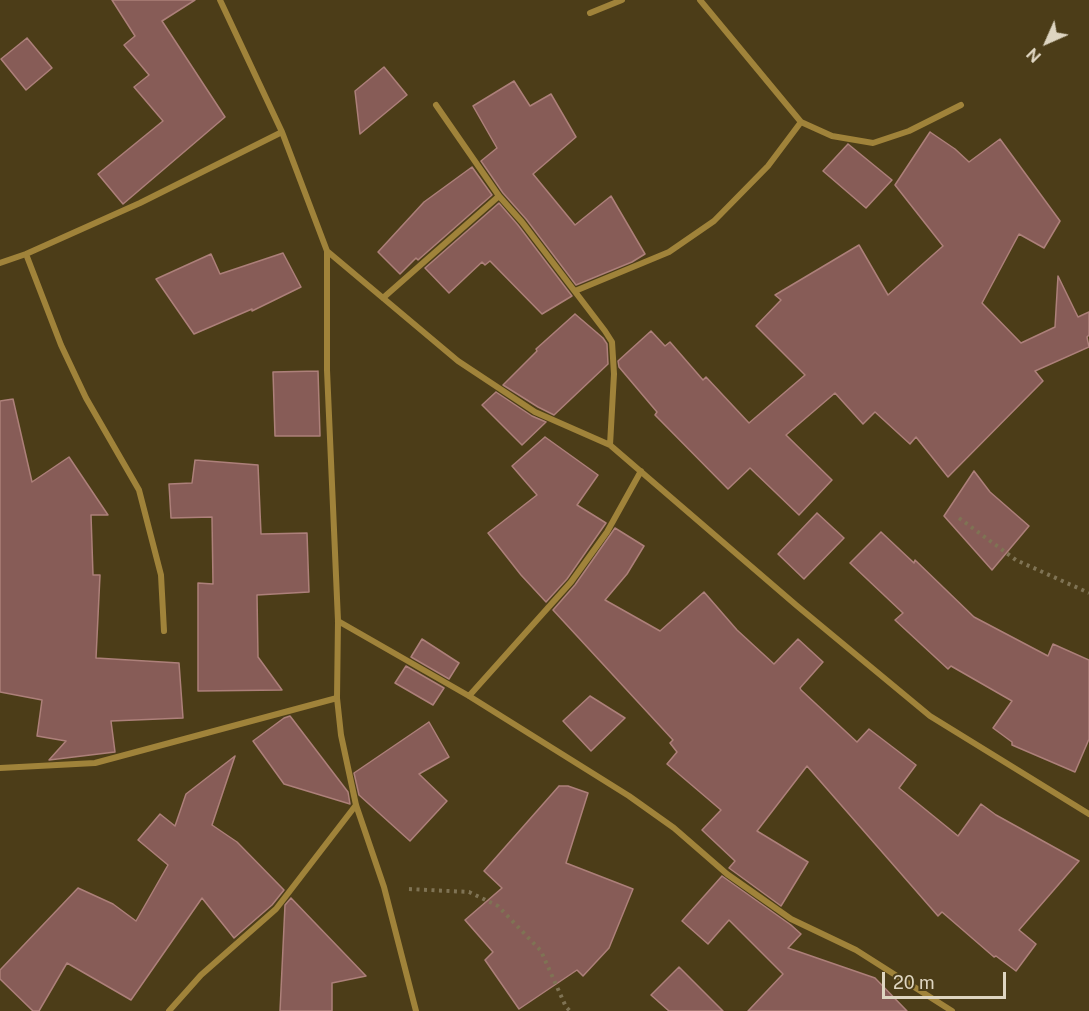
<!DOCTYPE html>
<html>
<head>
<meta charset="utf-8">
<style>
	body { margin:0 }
	#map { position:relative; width:1089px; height:1011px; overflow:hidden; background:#4c3d18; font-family:"Public Sans",sans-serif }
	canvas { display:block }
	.north { position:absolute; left:1017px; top:12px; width:60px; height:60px; -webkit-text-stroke:4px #4c3d18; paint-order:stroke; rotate:225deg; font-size:16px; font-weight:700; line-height:24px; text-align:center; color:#ded5c1 }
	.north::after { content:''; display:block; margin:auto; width:21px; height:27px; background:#ded5c1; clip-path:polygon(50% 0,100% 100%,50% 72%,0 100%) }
	.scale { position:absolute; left:882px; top:972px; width:124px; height:27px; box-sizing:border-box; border:3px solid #ded5c1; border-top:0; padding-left:8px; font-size:18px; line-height:21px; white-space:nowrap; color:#ded5c1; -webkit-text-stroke:4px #4c3d18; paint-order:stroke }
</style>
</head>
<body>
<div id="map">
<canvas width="1089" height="1011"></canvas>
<div class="north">N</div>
<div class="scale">20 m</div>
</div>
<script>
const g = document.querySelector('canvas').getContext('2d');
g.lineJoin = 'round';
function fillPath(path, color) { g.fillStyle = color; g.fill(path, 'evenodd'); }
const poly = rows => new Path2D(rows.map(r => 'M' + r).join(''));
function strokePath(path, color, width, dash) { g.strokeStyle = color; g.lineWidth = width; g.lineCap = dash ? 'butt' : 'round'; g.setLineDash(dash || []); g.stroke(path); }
const building = poly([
	[112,0,195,0,162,21,225,117,123,204,98,174,163,121,134,87,149,75,124,45,135,36,112,0],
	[27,38,52,68,26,90,1,59,27,38],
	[384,67,407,95,360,134,355,91,384,67],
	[514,81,530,106,551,94,576,137,533,174,575,225,611,196,645,254,632,262,576,285,526,219,503,193,481,161,497,148,473,106,514,81],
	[930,132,955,149,969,162,1000,139,1060,221,1044,248,1019,234,982,303,1021,343,1055,327,1058,276,1078,317,1089,312,1089,335,1087,337,1089,347,1035,371,1043,381,948,477,916,437,910,444,875,412,863,424,835,393,786,435,832,480,799,515,750,468,728,489,655,415,657,412,619,367,618,361,651,331,665,346,670,342,703,380,706,377,749,423,805,375,756,326,781,300,775,295,859,245,888,295,943,246,895,185,930,132],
	[848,144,892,180,866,208,823,171,848,144],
	[472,167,492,195,418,260,416,258,400,274,378,252,424,202,472,167],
	[499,203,518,225,572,296,542,314,490,261,485,265,482,262,449,293,425,268,499,203],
	[283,253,301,287,252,311,252,309,194,334,156,279,211,254,220,274,283,253],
	[575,314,603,338,607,344,608,364,554,415,538,407,503,385,537,351,536,349,575,314],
	[318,371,320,436,275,436,273,372,318,371],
	[496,392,532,416,546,422,522,445,482,405,496,392],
	[13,399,32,482,69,457,108,515,91,515,93,575,100,575,96,658,179,663,183,718,111,721,115,752,49,760,66,741,37,736,42,700,0,692,0,401,13,399],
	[545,437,598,475,577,505,606,523,567,579,546,602,521,575,488,533,537,495,512,466,545,437],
	[195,460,258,465,261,534,307,533,309,592,257,595,258,657,282,690,198,691,198,583,213,584,212,517,171,518,169,484,192,483,195,460],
	[974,471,990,492,1029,526,992,570,944,516,974,471],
	[817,513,844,538,804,579,778,554,817,513],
	[615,528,644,546,627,574,605,600,660,631,704,592,737,630,774,664,798,639,823,662,800,688,801,690,857,742,869,729,916,765,899,788,958,836,981,804,996,815,1079,861,1019,930,1036,944,1016,971,996,956,994,957,942,912,938,916,807,766,757,831,808,862,781,906,729,868,735,861,702,830,721,810,667,764,677,752,670,743,673,740,553,610,575,585,615,528],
	[881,532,914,563,915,560,974,617,1048,656,1053,644,1089,660,1089,739,1075,772,1012,745,1012,742,993,728,1012,701,951,666,948,669,895,620,903,613,850,563,881,532],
	[422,639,459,663,449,679,411,657,422,639],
	[406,666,444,688,433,705,395,683,406,666],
	[590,696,625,718,591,751,563,721,590,696],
	[290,716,348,792,350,804,284,784,253,741,284,718,290,716],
	[429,722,449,757,419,774,447,801,410,841,359,795,354,773,429,722],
	[235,756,212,825,237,842,284,890,272,905,234,938,202,898,131,1000,67,963,39,1011,33,1011,0,979,0,970,78,888,113,904,136,921,168,865,138,840,160,814,175,826,186,794,235,756],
	[559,786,568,786,588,793,566,863,633,889,609,948,583,976,577,970,519,1009,485,960,493,952,465,920,502,888,484,871,559,786],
	[722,876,791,925,801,934,788,948,875,978,907,1011,748,1011,783,974,729,920,708,944,682,921,722,876],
	[291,898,366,976,332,983,332,1011,280,1011,285,905,291,898],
	[679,967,723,1011,669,1011,651,995,679,967]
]);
const path = poly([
	[959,518,1016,560,1089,593],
	[409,889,469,892,498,906,541,951,566,1007,570,1011]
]);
const street = poly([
	[220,0,282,132,327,251,327,370,338,621,337,698,341,735,356,805,384,887,416,1011],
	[700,0,801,122,832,136,873,143,909,131,961,105],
	[590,13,622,0],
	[436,105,499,196,522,222,605,331,612,342,614,374,610,445],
	[327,251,458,361,535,412,610,445,796,605,930,716,1089,814],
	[26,254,61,345,86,398,139,490,161,575,164,631],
	[0,263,26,254,140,203,282,132],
	[575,291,669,252,714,221,768,166,801,122],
	[383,298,499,196],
	[338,621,469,696,629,796,674,828,727,874,791,919,856,950,952,1011],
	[469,696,571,582,607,532,641,471],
	[0,768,95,763,337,698],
	[169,1011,201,975,276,909,356,805]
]);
fillPath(building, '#875c57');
strokePath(building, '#ad807a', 1.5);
strokePath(path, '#7f7354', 4, [3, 4.5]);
strokePath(street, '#a0833a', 6);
</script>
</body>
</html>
